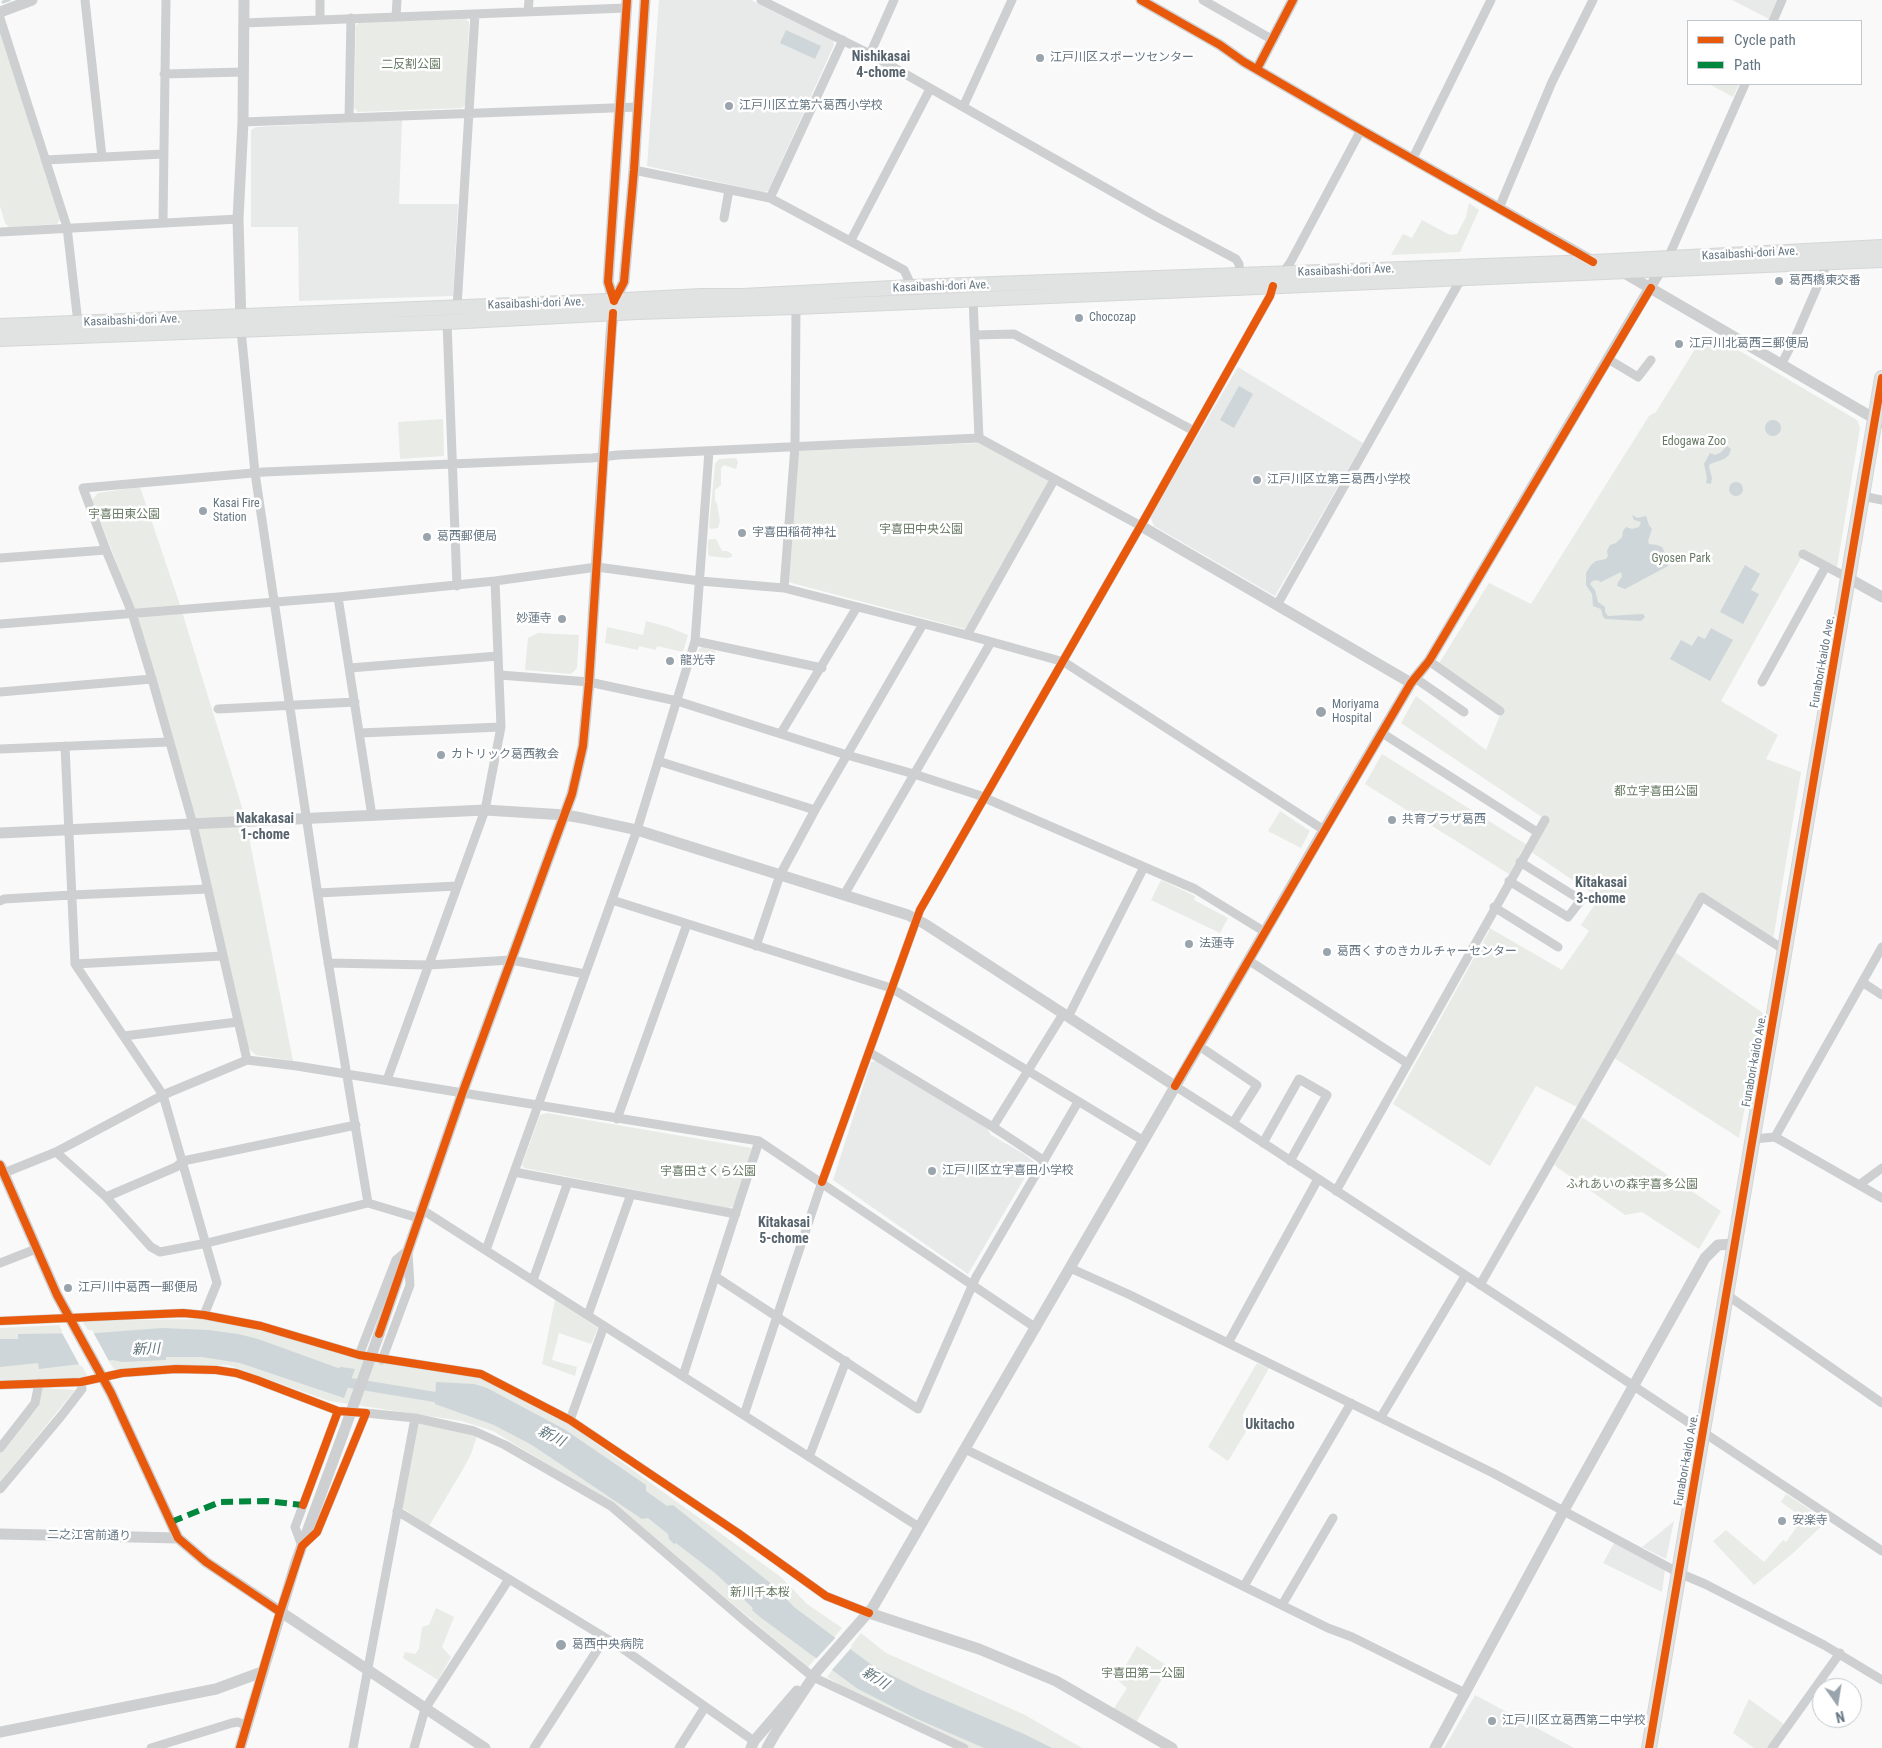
<!DOCTYPE html>
<html>
<head>
<meta charset="utf-8">
<style>
	body { margin:0 }
	#map { position:relative; width:1882px; height:1748px; overflow:hidden; background:#f9f9f9; font-family:"Roboto Condensed",sans-serif }
	canvas { display:block }
	.legend { position:absolute; left:1687px; top:20px; width:175px; height:65px; box-sizing:border-box; background:#fff; border:1px solid #c1c8cd; margin:0; padding:6px 9px; list-style:none; font-size:15px; color:#657683 }
	.legend li { display:flex; align-items:center; gap:10px; height:25px }
	.legend b { width:25px; border:1px solid #c1c8cd }
	.north { position:absolute; left:1812px; top:1678px; width:50px; height:50px; box-sizing:border-box; background:#fff; border:1px solid #c1c8cd; border-radius:50%; rotate:167deg; font-size:14px; font-weight:700; line-height:20px; text-align:center; color:#657683 }
	.north::after { content:''; display:block; margin:auto; width:18px; height:22px; background:#99a4ac; clip-path:polygon(50% 0,100% 100%,50% 72%,0 100%) }
</style>
</head>
<body>
<div id="map">
<canvas width="1882" height="1748"></canvas>
<ul class="legend">
<li><b style="height:6px;background:#e8590c"></b>Cycle path</li>
<li><b style="height:6px;background:#00873e"></b>Path</li>
</ul>
<div class="north">N</div>
</div>
<script>
const g = document.querySelector('canvas').getContext('2d');
g.lineJoin = 'round';
function fillPath(path, color) { g.fillStyle = color; g.fill(path, 'evenodd'); }
const poly = rows => new Path2D(rows.map(r => 'M' + r).join(''));
function strokePath(path, color, width, dash) { g.strokeStyle = color; g.lineWidth = width; g.lineCap = dash ? 'butt' : 'round'; g.setLineDash(dash || []); g.stroke(path); }
function label(font, color, halo, rows, align = 'center') {
  g.font = font + ' "Roboto Condensed","Noto Sans JP",sans-serif'; g.lineWidth = 5; g.setLineDash([]); g.textBaseline = 'middle'; g.strokeStyle = halo; g.fillStyle = color; for (const [text, x, y, turn = 0] of rows) {
    g.save(); g.translate(x, y); g.rotate((+turn || 0) * Math.PI / 180); g.textAlign = isNaN(turn) ? turn : align; if (halo) g.strokeText(text, 0, 0); g.fillText(text, 0, 0); g.restore();
  }
}
const built = poly([
	[659,0,751,0,833,40,834,45,768,191,763,192,647,166],
	[1732,0,1777,0,1769,19],
	[402,120,399,204,458,204,453,296,299,301,298,227,251,227,251,130,256,127],
	[1238,367,1363,443,1275,596,1154,526,1150,516],
	[877,1061,987,1128,991,1135,1024,1154,1034,1162,968,1274,833,1180,871,1062],
	[1674,1521,1666,1559,1642,1547,1656,1536],
	[1614,1543,1665,1569,1662,1592,1603,1563],
	[1475,1695,1574,1748,1444,1748]
]);
const green = poly([
	[466,19,469,22,466,104,462,108,358,112,354,108,356,26,359,22],
	[0,30,22,100,36,138,34,140,40,158,48,167,45,174,61,218,57,224,9,227,5,223,0,206],
	[1709,84,1739,84,1733,97],
	[1469,203,1479,210,1460,252,1391,255,1403,234,1412,238,1422,220,1450,235,1457,234,1466,217],
	[1711,334,1857,420,1860,428,1837,567,1805,551,1721,701,1778,735,1766,759,1801,772,1773,940,1701,894,1669,948,1763,1013,1739,1138,1608,1054,1577,1107,1536,1086,1490,1166,1393,1104,1489,931,1488,927,1562,970,1589,931,1581,925,1599,898,1524,847,1509,874,1365,784,1382,754,1532,848,1548,821,1401,723,1416,696,1486,750,1502,710,1438,665,1489,583,1531,604,1649,416,1656,412,1697,346,1705,343],
	[443,419,444,456,400,459,398,422],
	[979,443,1049,480,965,629,788,582,798,451],
	[736,458,738,462,736,469,724,465,721,468,721,485,715,490,715,501,717,503,720,521,718,528,711,529,709,527,715,464,719,459],
	[140,487,180,605,245,817,293,1061,256,1055,248,1048,196,817,137,615,92,500,98,493],
	[710,539,716,539,722,551,727,551,732,554,732,557,726,558,709,556,708,554,708,540],
	[646,621,668,627,688,635,683,652,657,646,656,650,639,646,638,650,605,643,607,627,643,635],
	[538,633,579,635,577,668,571,674,525,670,528,638],
	[702,647,716,651,712,666,696,661,699,649],
	[1280,811,1310,831,1301,848,1268,831],
	[1161,880,1195,896,1194,900,1228,918,1220,933,1151,900],
	[547,1113,752,1148,733,1207,728,1208,524,1168,522,1165,540,1115],
	[1582,1117,1721,1211,1699,1249,1642,1212,1625,1215,1554,1165],
	[555,1300,598,1328,591,1344,559,1333,552,1360,577,1367,575,1376,542,1364],
	[205,1319,481,1377,569,1424,781,1577,807,1604,842,1628,808,1667,612,1503,493,1431,462,1421,329,1401,228,1365,114,1369,82,1321],
	[59,1325,87,1375,81,1380,0,1383,0,1328],
	[1257,1363,1269,1368,1242,1416,1252,1422,1228,1461,1208,1447],
	[42,1388,75,1390,0,1482,0,1452,38,1407],
	[417,1421,478,1433,471,1454,462,1471,429,1526,401,1507],
	[1786,1494,1827,1521,1791,1555,1754,1585,1713,1541,1726,1530,1764,1562,1783,1540,1786,1542,1803,1518,1781,1502],
	[436,1608,454,1617,442,1647,451,1657,438,1680,403,1658,405,1652,415,1654,419,1649,422,1627,429,1625],
	[861,1633,886,1653,1025,1715,1082,1748,965,1748,853,1693,827,1677],
	[1137,1646,1169,1667,1134,1726,1111,1713,1127,1688,1117,1680],
	[1749,1699,1788,1727,1772,1748,1754,1748,1733,1733]
]);
const water = poly([
	[786,30,821,46,815,59,780,43],
	[1239,386,1253,394,1234,428,1220,420],
	'1765 428a8 8 0 1 1 16 0a8 8 0 1 1-16 0Z',
	[1727,446,1731,449,1729,455,1724,459,1710,464,1709,467,1712,478,1711,484,1706,483,1707,478,1704,464,1710,453,1715,455,1720,453],
	'1729 489a7 7 0 1 1 14 0a7 7 0 1 1-14 0Z',
	[1632,515,1637,518,1646,516,1649,525,1652,529,1648,541,1649,544,1657,545,1662,547,1668,559,1668,566,1625,589,1617,586,1618,582,1622,577,1621,572,1601,582,1597,580,1592,581,1590,584,1595,590,1598,602,1605,607,1605,612,1608,616,1643,614,1645,617,1641,621,1606,619,1603,617,1601,609,1593,606,1592,594,1586,585,1586,573,1591,565,1596,561,1606,559,1608,556,1607,551,1610,545,1616,543,1622,537,1623,531,1626,527,1632,529,1639,527,1641,522,1634,520],
	[1745,565,1760,574,1751,590,1759,594,1743,624,1720,612],
	[1711,628,1733,640,1710,681,1670,659,1681,640,1692,646,1698,636,1705,639],
	[162,1328,208,1330,238,1334,258,1339,338,1368,341,1367,355,1369,344,1398,240,1363,202,1357,166,1357,166,1360,122,1362,113,1360,39,1369,38,1363,0,1367,0,1339,18,1339,18,1334,97,1333],
	[436,1382,474,1384,487,1388,564,1429,646,1485,646,1491,667,1506,673,1505,774,1586,794,1607,873,1666,921,1690,1024,1734,1052,1748,984,1748,915,1718,858,1689,760,1617,752,1610,753,1608,715,1573,676,1543,674,1544,669,1539,668,1534,648,1518,642,1519,532,1445,494,1425,435,1404]
]);
const pier = poly([
	[92,1330,110,1363,80,1366,61,1331],
	[837,1636,852,1647,831,1671,815,1660]
]);
const stream = poly([
	[3,2,9,0]
]);
const canal = poly([
	[338,1381,447,1399]
]);
const minor = poly([
	[85,0,102,157],
	[761,0,870,54,1155,216,1236,259,1239,264,1241,279],
	[1203,0,1273,40],
	[528,12,529,0],
	[396,17,397,0],
	[0,18,67,227,78,323],
	[320,20,320,0],
	[1773,21,1782,0],
	[244,23,626,8],
	[870,54,894,0],
	[164,74,243,72],
	[963,107,1012,0],
	[349,118,351,18],
	[243,122,638,107],
	[1413,158,1491,0],
	[46,160,163,154],
	[634,170,770,198,904,270,912,287],
	[770,198,843,40],
	[1499,208,1552,82,1593,0],
	[724,218,729,190],
	[163,222,166,0],
	[0,232,238,219],
	[851,240,930,89],
	[1668,258,1745,84],
	[973,299,979,438],
	[457,307,475,14],
	[447,322,457,586],
	[241,330,255,473,325,943,368,1203],
	[975,335,1014,334,1194,431],
	[1608,359,1638,377,1651,360],
	[1782,363,1795,338,1824,271,1826,262],
	[1863,496,1882,500],
	[1803,554,1848,578],
	[0,558,106,550],
	[784,588,795,446,796,307],
	[338,597,372,816],
	[1277,605,1461,279],
	[0,624,338,597,495,581,597,567,700,581,784,588,967,635,1064,662,1324,830],
	[967,635,1054,480],
	[695,641,822,668],
	[1429,661,1500,711],
	[350,668,498,656],
	[500,675,589,682,677,701,847,755,914,774,978,795,1195,889,1265,932],
	[1415,678,1464,712],
	[1762,682,1826,566],
	[0,692,152,679],
	[218,709,355,702],
	[360,733,501,727],
	[781,733,857,607],
	[1382,733,1537,832],
	[65,746,75,964,163,1095,217,1283,204,1315],
	[0,749,168,742],
	[658,761,815,810],
	[1509,881,1568,917,1581,900,1520,862],
	[318,893,457,886],
	[844,895,991,642],
	[612,900,891,988,1144,1141],
	[0,901,4,899,72,895,208,889],
	[1494,907,1558,947],
	[756,946,780,875,815,810,923,624],
	[1248,960,1407,1063],
	[328,963,429,965,511,960,585,974],
	[75,964,222,956],
	[1862,982,1882,995],
	[1068,1017,1144,867],
	[124,1036,237,1022],
	[1205,1050,1257,1085,1233,1123],
	[869,1052,993,1127,1043,1160],
	[247,1060,193,824,152,679,132,613,106,550,83,488,264,472,592,458,618,455,979,438,1141,526],
	[387,1080,485,810,501,727,495,581],
	[1175,1086,1233,1123,1560,1337,1882,1551],
	[617,1119,687,924],
	[993,1127,1063,1014],
	[1775,1137,1882,947],
	[1753,1139,1775,1137,1882,1198],
	[1263,1143,1299,1079,1327,1095,1290,1161],
	[56,1152,106,1197,151,1247,160,1252,207,1243,368,1203,418,1218],
	[514,1172,736,1214],
	[4,1173,56,1152,163,1095,247,1060,297,1066,759,1141,1036,1328],
	[1859,1185,1882,1168],
	[1336,1191,1545,820],
	[106,1197,176,1167,183,1161,356,1125],
	[421,1209,919,1527],
	[486,1250,637,830,695,641,709,451],
	[0,1263,36,1249],
	[1070,1268,1128,1294,1493,1473,1679,1573,1705,1584,1824,1645,1882,1680],
	[716,1277,918,1409,976,1277,1078,1102],
	[533,1280,568,1182],
	[1480,1285,1702,897,1786,951],
	[1727,1295,1882,1403],
	[588,1315,631,1194],
	[0,1321,183,1313,204,1315,261,1326,359,1355,481,1374,570,1420,738,1533,826,1596,869,1613],
	[1228,1343,1318,1179],
	[359,1355,396,1260,408,1250],
	[382,1360,410,1285,408,1253],
	[683,1376,759,1141],
	[0,1385,81,1382,122,1373,176,1369,216,1370,236,1373,257,1380,338,1411],
	[338,1411,366,1413,317,1532,302,1546,295,1527,338,1411],
	[366,1413,415,1418,474,1431,505,1445,611,1506,746,1622,813,1677,964,1748],
	[744,1415,822,1182,920,910,1144,520,1270,296,1273,286,1290,263,1361,130],
	[1381,1417,1465,1276],
	[570,1420,604,1326],
	[0,1448,35,1403,39,1383],
	[965,1449,1328,1628,1352,1637,1465,1693],
	[809,1457,846,1361],
	[0,1489,62,1415,82,1389,81,1382],
	[397,1511,619,1646,754,1741],
	[1244,1586,1351,1403],
	[1282,1605,1333,1518],
	[151,1748,232,1723,238,1722,247,1726],
	[353,1748,415,1418],
	[414,1748,425,1709,509,1579],
	[534,1748,605,1638],
	[679,1748,705,1707],
	[1772,1748,1840,1653]
]);
const tertiary = poly([
	[1141,0,1220,45,1244,62,1361,130,1596,263],
	[0,12,32,0],
	[1257,69,1293,0],
	[1621,271,1882,423],
	[614,301,608,282,627,0],
	[241,323,238,219,243,122,244,0],
	[1141,526,1411,683],
	[1848,578,1882,597],
	[0,833,485,810,565,815,582,818,637,830,908,915,925,924,1175,1086],
	[0,1165,57,1295,111,1393,178,1538,206,1562,485,1748],
	[379,1334,462,1094,572,794,583,746,589,682,611,334,614,301,624,282,634,170,645,0],
	[0,1534,178,1538],
	[869,1613,979,1649,1056,1681,1172,1748],
	[0,1732,216,1689,262,1672],
	[240,1748,296,1562,343,1434],
	[751,1748,754,1741,797,1691],
	[767,1748,775,1734,817,1671,873,1607,1324,830,1411,683,1429,661,1664,264],
	[1435,1748,1563,1512,1705,1258,1718,1245,1734,1244]
]);
const primary = poly([
	[0,326,587,302,701,296,743,296,912,287,1593,262,1882,247],
	[0,339,447,322,637,312,796,307,1882,260],
	[1649,1748,1882,378]
]);
const tertiaryBridge = poly([
	[343,1434,379,1334]
]);
const quiet = poly([
	[171,1522,220,1502,266,1501,303,1505]
]);
const cycleway = poly([
	[1141,0,1220,45,1244,62,1361,130,1593,262],
	[1257,69,1293,0],
	[614,301,624,282,634,170,645,0],
	[614,301,608,282,627,0],
	[1175,1086,1411,683,1429,661,1651,288],
	[0,1165,57,1295,111,1393,178,1538,206,1562,280,1612],
	[822,1182,920,910,1144,520,1270,296,1273,286],
	[0,1321,183,1313,204,1315,261,1326,359,1355,481,1374,570,1420,738,1533,826,1596,869,1613],
	[379,1334,462,1094,572,794,583,746,589,682,613,313],
	[0,1385,81,1382,122,1373,176,1369,216,1370,236,1373,257,1380,338,1411],
	[240,1748,280,1612,302,1546,317,1532,366,1413,338,1411,303,1505],
	[1649,1748,1882,378]
]);
const markers = [
	[1040,58,5,"#99a4ac"],
	[729,106,5,"#99a4ac"],
	[1779,281,5,"#99a4ac"],
	[1079,318,5,"#99a4ac"],
	[1679,344,5,"#99a4ac"],
	[1257,480,5,"#99a4ac"],
	[203,511,5,"#99a4ac"],
	[742,533,5,"#99a4ac"],
	[427,537,5,"#99a4ac"],
	[562,619,5,"#99a4ac"],
	[670,661,5,"#99a4ac"],
	[1321,712,6,"#99a4ac"],
	[441,755,5,"#99a4ac"],
	[1392,820,5,"#99a4ac"],
	[1189,944,5,"#99a4ac"],
	[1327,952,5,"#99a4ac"],
	[932,1171,5,"#99a4ac"],
	[68,1288,5,"#99a4ac"],
	[1782,1521,5,"#99a4ac"],
	[561,1645,6,"#99a4ac"],
	[1492,1721,5,"#99a4ac"]
];
const poiNames = [
	["江戸川区スポーツセンター",1050,58],
	["江戸川区立第六葛西小学校",739,106],
	["葛西橋東交番",1789,281],
	["Chocozap",1089,318],
	["江戸川北葛西三郵便局",1689,344],
	["江戸川区立第三葛西小学校",1267,480],
	["Kasai Fire",213,504],
	["Station",213,518],
	["宇喜田稲荷神社",752,533],
	["葛西郵便局",437,537],
	["妙蓮寺",552,619,"right"],
	["龍光寺",680,661],
	["Moriyama",1332,705],
	["Hospital",1332,719],
	["カトリック葛西教会",451,755],
	["共育プラザ葛西",1402,820],
	["法蓮寺",1199,944],
	["葛西くすのきカルチャーセンター",1337,952],
	["江戸川区立宇喜田小学校",942,1171],
	["江戸川中葛西一郵便局",78,1288],
	["安楽寺",1792,1521],
	["葛西中央病院",572,1645],
	["江戸川区立葛西第二中学校",1502,1721]
];
const parkNames = [
	["二反割公園",411,65],
	["Edogawa Zoo",1694,442],
	["宇喜田東公園",124,515],
	["宇喜田中央公園",921,530],
	["Gyosen Park",1681,559],
	["都立宇喜田公園",1656,792],
	["宇喜田さくら公園",708,1172],
	["ふれあいの森宇喜多公園",1632,1185],
	["新川千本桜",760,1593],
	["宇喜田第一公園",1143,1674]
];
const streetNames = [
	["Kasaibashi-dori Ave.",1750,254,-3],
	["Kasaibashi-dori Ave.",1346,271,-2],
	["Kasaibashi-dori Ave.",941,287,-2],
	["Kasaibashi-dori Ave.",536,304,-2],
	["Kasaibashi-dori Ave.",132,321,-2],
	["Funabori-kaido Ave.",1823,662,-80],
	["Funabori-kaido Ave.",1755,1061,-80],
	["Funabori-kaido Ave.",1687,1460,-80],
	["二之江宮前通り",89,1536,1]
];
const neighbourhoodNames = [
	["Nishikasai",881,57],
	["4-chome",881,73],
	["Nakakasai",265,819],
	["1-chome",265,835],
	["Kitakasai",1601,883],
	["3-chome",1601,899],
	["Kitakasai",784,1223],
	["5-chome",784,1239],
	["Ukitacho",1270,1425]
];
const waterNames = [
	["新川",146,1350,-2],
	["新川",551,1437,27],
	["新川",875,1679,32]
];
fillPath(built, '#e8e9e9');
fillPath(green, '#e8ebe6');
fillPath(water, '#ced6d9');
fillPath(pier, '#f9f9f9');
strokePath(stream, '#ced6d9', 3);
strokePath(canal, '#ced6d9', 10);
strokePath(primary, '#d5d6d7', 16);
strokePath(minor, '#cecfd0', 9);
strokePath(tertiary, '#cecfd0', 11);
strokePath(primary, '#e1e2e2', 14);
strokePath(tertiaryBridge, '#cecfd0', 11);
strokePath(quiet, '#00873e', 6, [12, 6]);
strokePath(cycleway, '#e8590c', 8);
for (const [x, y, r, color] of markers) { const dot = new Path2D(); dot.arc(x, y, r, 0, 2 * Math.PI); g.fillStyle = color; g.fill(dot); strokePath(dot, '#fff', 2); }
label('12px', '#657683', '#fff', poiNames, 'left');
label('12px', '#687a64', '#fff', parkNames);
label('12px', '#657683', '#fff', streetNames);
label('bold 14px', '#57646e', '#fff', neighbourhoodNames);
label('italic 14px', '#60757c', '#fff', waterNames);
</script>
</body>
</html>
